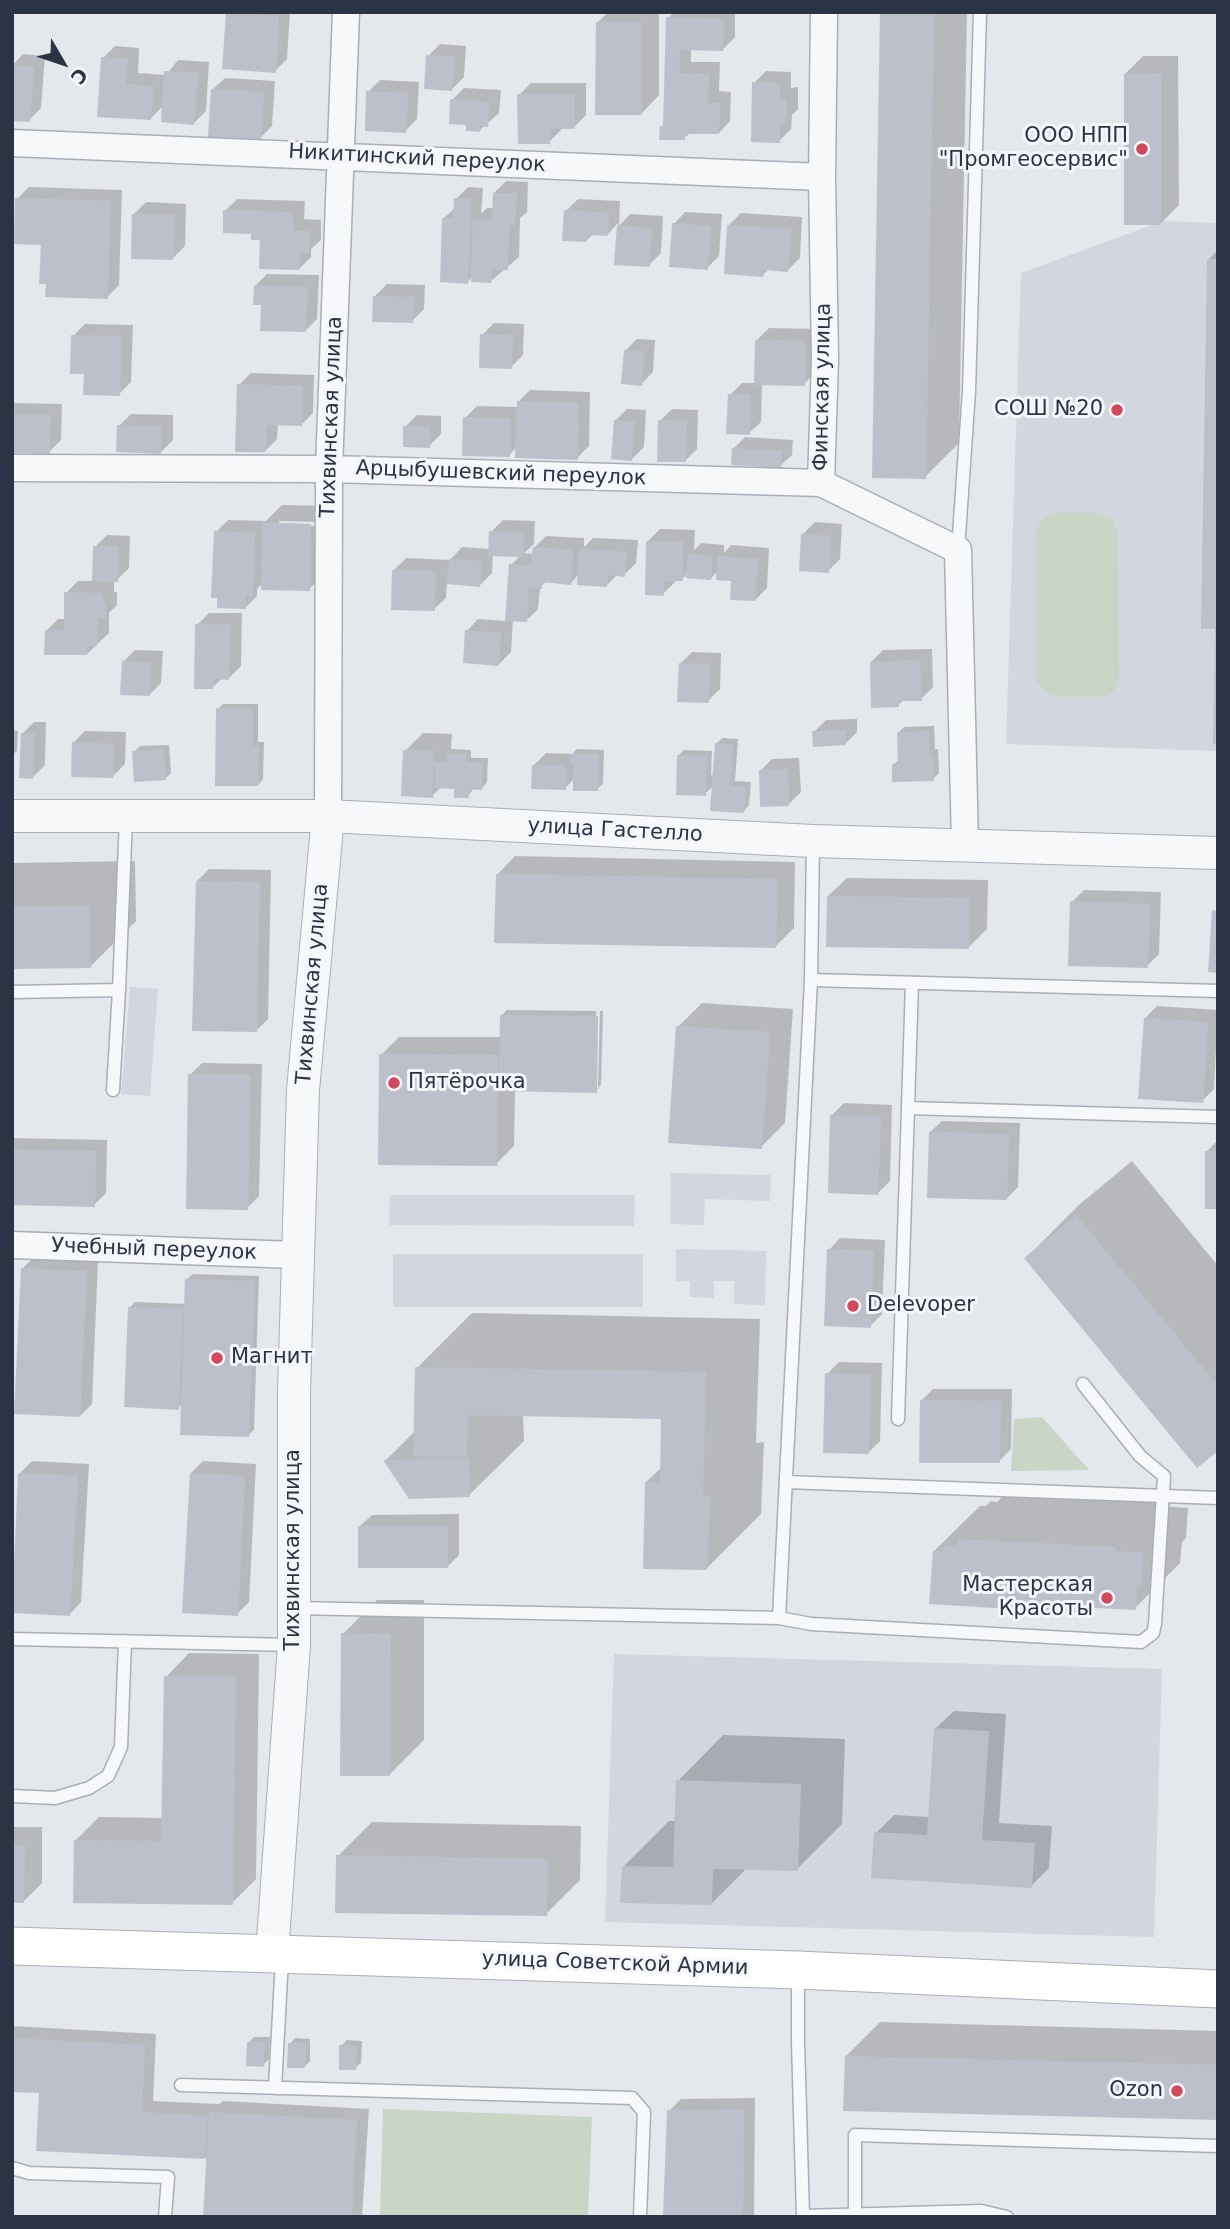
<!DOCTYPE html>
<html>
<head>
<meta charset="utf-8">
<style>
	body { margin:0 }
	#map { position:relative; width:1230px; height:2229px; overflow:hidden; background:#e4e7ec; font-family:"DejaVu Sans",sans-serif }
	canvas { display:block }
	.frame { position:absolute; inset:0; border:14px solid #2b3445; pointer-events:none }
	.north { position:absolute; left:28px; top:28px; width:70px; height:70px; -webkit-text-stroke:5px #f4f6f9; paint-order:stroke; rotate:129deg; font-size:19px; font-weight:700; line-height:28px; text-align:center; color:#2b3445 }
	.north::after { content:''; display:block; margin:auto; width:24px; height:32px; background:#2b3445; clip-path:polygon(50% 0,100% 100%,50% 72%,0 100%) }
</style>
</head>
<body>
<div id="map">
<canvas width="1230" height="2229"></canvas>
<div class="frame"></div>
<div class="north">С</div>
</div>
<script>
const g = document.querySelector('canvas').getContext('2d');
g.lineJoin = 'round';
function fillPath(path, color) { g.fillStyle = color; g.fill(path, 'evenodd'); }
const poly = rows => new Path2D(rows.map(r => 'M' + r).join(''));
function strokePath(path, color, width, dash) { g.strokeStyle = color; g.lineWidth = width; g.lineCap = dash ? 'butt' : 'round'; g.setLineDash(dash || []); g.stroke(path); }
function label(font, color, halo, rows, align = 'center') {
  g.font = font + ' "DejaVu Sans",sans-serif'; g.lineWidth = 6; g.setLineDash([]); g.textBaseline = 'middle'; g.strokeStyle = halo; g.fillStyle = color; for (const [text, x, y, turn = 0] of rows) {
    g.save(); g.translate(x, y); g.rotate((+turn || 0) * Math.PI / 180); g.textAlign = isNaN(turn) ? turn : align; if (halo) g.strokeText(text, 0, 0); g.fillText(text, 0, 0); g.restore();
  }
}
const built = poly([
	[1163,221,1218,223,1218,751,1006,744,1021,273],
	[130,987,158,989,150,1096,121,1094],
	[671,1173,771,1175,770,1201,705,1199,704,1225,670,1224],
	[390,1195,635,1195,634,1226,389,1225],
	[676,1249,766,1251,765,1305,734,1304,734,1281,714,1281,714,1298,690,1297,690,1281,676,1281],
	[393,1254,643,1254,643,1307,393,1307],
	[614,1654,1162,1669,1154,1937,605,1922]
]);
const green = poly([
	[1055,513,1098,513,1112,520,1118,534,1119,680,1113,692,1103,697,1056,697,1045,692,1036,680,1036,530,1042,519],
	[1042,1417,1089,1470,1011,1471,1014,1419],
	[383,2109,592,2117,588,2217,380,2217]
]);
const shadow = poly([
	[229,12,290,12,287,59,275,71,228,14],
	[608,12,659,12,659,95,641,114,598,22],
	[674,12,735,12,735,37,723,49,691,48,691,62,720,62,719,91,731,92,730,121,719,133,691,132,684,138,661,127,665,123,668,18],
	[882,12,967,12,959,443,925,477],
	[440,44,466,46,464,77,452,89,428,56],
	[115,46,139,48,138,73,166,75,178,60,209,62,206,111,194,123,164,105,150,119,103,58],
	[23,54,45,56,41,108,29,120,12,119,12,66],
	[1143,56,1178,56,1179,205,1161,223,1125,74],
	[766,71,791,72,791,88,798,87,798,109,792,115,791,129,779,141,754,83],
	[225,78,275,81,272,126,260,138,213,89],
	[380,80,419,82,417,119,405,131,368,92],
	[531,83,586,83,586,115,574,127,561,127,561,130,549,142,519,95],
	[464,88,501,90,499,113,480,130,468,123,452,100],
	[506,181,528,182,527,212,520,218,519,257,491,281,473,276,467,282,444,218,456,207,456,199,468,187,483,188,481,214,487,208,494,208,494,193],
	[29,187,122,190,119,285,107,297,43,243,17,199],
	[237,199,305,201,304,219,321,220,321,240,311,249,311,257,299,269,225,211],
	[578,199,620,201,619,226,630,214,663,216,661,253,649,265,616,263,618,223,607,235,593,234,586,241,566,211],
	[146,202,186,204,185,246,173,258,134,214],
	[685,212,722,214,719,256,707,268,674,224],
	[741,213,802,217,800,258,788,270,769,269,763,275,729,225],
	[1218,250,1218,742,1208,260],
	[267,274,319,275,317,319,305,331,263,303,255,286],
	[387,284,425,285,424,309,412,321,375,296],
	[494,323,524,324,523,355,511,367,482,335],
	[85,324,133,325,131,382,119,394,73,336],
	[769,328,817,329,816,372,804,384,762,383,761,422,749,433,730,395,742,383,756,383,757,340],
	[637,339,655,340,653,372,641,384,625,351],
	[251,373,314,375,313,413,301,425,278,424,277,439,265,451,239,385],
	[530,390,590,392,589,446,577,458,517,447,509,455,465,418,477,406,518,407,518,402],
	[15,403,62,404,61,440,49,452,12,452,12,406],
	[627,409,646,410,644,447,632,459,615,421],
	[672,409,698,410,697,449,685,461,660,421],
	[131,414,173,415,173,440,161,452,119,426],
	[417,415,441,416,441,434,429,446,405,427],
	[745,437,793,440,792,455,780,466,733,449],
	[282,505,329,506,327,571,309,589,262,584,257,589,257,596,245,608,216,532,228,520,266,521],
	[279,521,320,522,320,526,279,525],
	[503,520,535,521,534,544,524,553,534,554,534,548,546,536,584,538,584,547,593,538,638,540,636,563,624,575,618,574,606,586,579,574,571,583,547,581,540,587,538,609,526,621,513,620,511,652,499,664,467,631,478,619,507,621,511,565,521,555,493,555,492,573,480,585,447,583,446,598,434,609,394,570,406,558,450,560,462,547,490,549,491,532],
	[815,522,842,524,840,559,828,571,803,534],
	[660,529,695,530,694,550,701,543,724,545,724,553,731,545,769,548,767,588,755,600,733,580,718,571,711,578,688,573,682,579,675,579,675,582,663,594,648,541],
	[107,535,130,536,129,568,117,580,114,580,114,592,117,592,117,605,109,613,109,633,87,654,46,631,58,619,66,619,66,593,78,581,94,581,95,547],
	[209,613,242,613,241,666,229,678,222,678,213,687,197,625],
	[932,649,933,687,921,699,904,700,898,705,871,662,883,650],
	[135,650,163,651,161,683,149,695,123,662],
	[692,652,721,653,720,689,708,701,680,664],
	[223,704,258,704,258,742,264,742,263,779,258,785,218,709],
	[857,719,857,732,845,744,814,732,826,720],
	[34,722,46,722,45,765,33,777,22,734],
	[934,726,935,749,938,749,939,773,933,779,893,765,900,759,899,732,904,727],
	[12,730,18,731,17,751,12,755],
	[85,731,126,732,125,764,113,776,73,743],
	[423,733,452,734,451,749,471,750,471,758,488,758,487,782,482,788,474,788,468,796,456,787,441,787,432,796,405,751],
	[722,738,738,739,735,781,751,782,749,805,744,811,714,785,705,794,678,756,684,750,712,751,711,775,714,775,716,744],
	[169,745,171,773,165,779,134,752,140,746],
	[577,749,604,750,603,784,597,789,574,779,565,788,534,765,546,753,572,754],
	[799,758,801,792,789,804,760,771,772,759],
	[515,856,795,862,794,928,776,946,497,875],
	[135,861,136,921,91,966,12,968,12,863],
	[209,869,271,870,268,1019,256,1031,197,881],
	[847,878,988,880,987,929,969,947,828,896],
	[1084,890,1161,892,1159,954,1147,966,1072,902],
	[702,1003,793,1009,785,1123,761,1147,678,1027],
	[1157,1006,1218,1010,1214,1089,1202,1101,1145,1018],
	[507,1010,596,1011,595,1088,598,1088,600,1011,603,1011,601,1085,596,1091,515,1090,514,1146,496,1164,381,1055,399,1037,502,1037,502,1015],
	[202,1063,262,1064,259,1196,247,1208,190,1075],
	[844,1103,892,1105,890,1181,878,1193,832,1115],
	[942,1121,1020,1123,1018,1187,1006,1199,930,1132],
	[12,1138,107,1140,106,1193,94,1205,12,1203],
	[1218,1140,1218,1207,1207,1151],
	[1132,1161,1218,1266,1218,1449,1026,1258,1080,1204],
	[840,1238,885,1240,882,1314,870,1326,829,1250],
	[34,1257,98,1260,92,1404,80,1416,22,1269],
	[193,1274,259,1276,254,1430,248,1435,183,1403,178,1408,130,1307,135,1302,186,1304,187,1279],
	[472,1313,760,1319,756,1443,764,1442,761,1514,706,1569,646,1482,662,1467,663,1417,523,1414,524,1441,469,1495,385,1461,416,1430,417,1368],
	[839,1362,882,1363,880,1441,868,1453,827,1374],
	[933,1389,1012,1389,1011,1449,999,1461,921,1401],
	[32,1461,89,1464,81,1602,70,1614,20,1473],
	[203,1461,256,1464,249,1602,237,1614,191,1473],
	[1005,1494,1160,1503,1159,1506,1188,1508,1186,1538,1182,1542,1180,1563,1135,1608,1082,1605,1076,1611,934,1551,980,1506,986,1506,991,1501,997,1502],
	[459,1514,459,1555,447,1567,360,1526,372,1515],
	[377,1600,424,1600,424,1740,390,1774,343,1634],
	[189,1653,259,1654,256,1879,232,1903,75,1841,99,1817,163,1818,166,1677],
	[954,1711,1006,1714,999,1823,1052,1826,1049,1868,1031,1886,876,1833,894,1815,930,1817,935,1729],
	[723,1735,845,1739,842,1824,797,1869,747,1868,711,1904,623,1867,669,1821,676,1821,678,1781],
	[372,1822,581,1826,580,1880,546,1914,338,1856],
	[12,1827,42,1827,42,1883,24,1901,12,1901],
	[880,2022,1218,2031,1218,2119,846,2056],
	[12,2026,156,2034,153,2101,219,2104,223,2101,369,2109,362,2217,205,2217,208,2158,38,2149,41,2092,12,2090],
	[254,2037,270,2037,269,2059,263,2065,249,2042],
	[295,2038,310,2039,310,2061,304,2067,290,2044],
	[347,2040,362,2041,361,2063,355,2068,341,2046],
	[755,2098,754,2217,665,2217,669,2111,681,2099]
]);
const building = poly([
	[880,12,934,12,926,479,872,478],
	[226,13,279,16,276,73,222,69],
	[666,17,724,19,723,51,680,50,679,73,709,74,708,103,720,103,719,134,685,134,685,140,659,140,660,126,663,126],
	[596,22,642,22,642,115,595,115],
	[426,55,455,57,452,91,424,89],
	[101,57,128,59,126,84,154,86,151,120,97,117],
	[12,66,34,67,30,122,12,121],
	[164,71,198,73,194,125,161,122],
	[1161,73,1161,225,1124,225,1124,74],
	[752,82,780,83,780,99,787,99,787,123,780,123,780,143,751,142],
	[211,89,264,92,261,140,208,137],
	[366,91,408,93,406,133,365,131],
	[517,94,575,94,575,129,550,129,550,144,518,144],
	[450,99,490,102,488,127,481,126,480,132,466,131,466,125,449,124],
	[493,193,517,193,515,226,509,225,508,270,492,270,491,283,471,282,473,219,492,220],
	[15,198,110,201,108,299,45,297,46,284,39,284,41,245,14,244],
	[454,198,471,199,468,284,440,282,442,218,453,218],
	[223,210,293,212,293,231,310,231,309,253,300,253,299,270,259,269,260,240,251,240,251,234,223,233],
	[564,210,609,213,608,236,587,235,587,242,562,241],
	[132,214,175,215,173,260,131,259],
	[672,223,711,226,708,270,669,267],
	[727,225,791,229,788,272,764,270,763,277,724,274],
	[617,226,652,228,650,267,614,265],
	[1207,259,1218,259,1218,744,1213,744,1215,629,1201,629],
	[254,285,308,287,306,332,260,331,261,305,253,305],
	[373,296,414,297,413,323,372,322],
	[480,334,513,335,512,369,479,368],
	[71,335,122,336,120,396,83,395,84,374,70,374],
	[755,340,806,341,805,386,754,385],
	[624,350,644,351,642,386,621,384],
	[237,384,303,386,302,426,267,425,266,452,235,452],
	[728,394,751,395,750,435,726,434],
	[517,401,579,403,578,460,515,458],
	[12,414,51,415,50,454,12,453],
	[463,417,511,419,510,457,462,456],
	[614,420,635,422,632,461,611,459],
	[658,420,687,421,686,462,657,462],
	[117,425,162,426,161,454,116,452],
	[403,426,430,427,430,448,403,447],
	[732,448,782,451,781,468,731,465],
	[262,522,311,524,310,591,261,590],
	[214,531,255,533,253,596,246,596,246,609,217,608,217,598,211,598],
	[489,531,524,532,523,557,488,556],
	[801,534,831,536,829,573,799,571],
	[646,541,683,541,683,581,664,581,664,596,645,595],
	[93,546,119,547,118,582,92,581],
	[533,547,573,550,571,585,542,582,542,589,529,588,527,622,505,621,509,564,531,566],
	[579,549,627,552,625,577,608,575,607,587,577,585],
	[688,554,713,556,711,580,686,578],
	[717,556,758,559,755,601,730,600,731,581,716,580],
	[449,559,482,561,480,587,447,584],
	[392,570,436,571,435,611,391,610],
	[64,592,103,593,103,603,106,603,106,619,98,618,97,646,87,646,87,655,44,655,45,630,64,630],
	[195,624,230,625,229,680,214,679,213,689,194,689],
	[465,630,501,633,499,666,463,663],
	[920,660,922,701,899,701,899,707,871,708,870,662],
	[122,661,151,662,150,696,120,695],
	[679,663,710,664,709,703,677,702],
	[216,708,253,709,253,746,259,746,258,786,215,786],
	[845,730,846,745,813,747,812,731],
	[929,731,930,754,933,754,934,781,892,782,892,764,898,764,897,732],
	[21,733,35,734,33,779,19,778],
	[72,742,115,744,113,778,71,777],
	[715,743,733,744,730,786,746,787,744,813,710,811],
	[164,749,166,780,134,782,132,751],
	[403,750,434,751,433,798,401,796],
	[446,754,466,754,466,762,483,763,482,790,469,789,469,798,454,798,454,789,435,788,435,762,446,762],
	[570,754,599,754,598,791,573,791,573,765,570,765],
	[677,755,707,756,706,796,676,795],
	[532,765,566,765,566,790,531,789],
	[788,769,789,806,760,807,759,770],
	[496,874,778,879,776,948,494,943],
	[196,881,260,882,257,1032,192,1031],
	[827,896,970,898,969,949,826,947],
	[1070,901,1150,904,1148,968,1068,966],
	[90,906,91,968,12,969,12,907],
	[1212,910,1218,911,1218,973,1208,972],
	[500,1015,598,1016,597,1093,499,1091],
	[1144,1018,1208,1022,1203,1103,1138,1099],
	[676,1026,770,1032,762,1149,668,1143],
	[379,1054,498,1055,497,1166,378,1165],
	[188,1074,251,1075,248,1210,186,1209],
	[830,1115,881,1116,878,1195,828,1193],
	[929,1132,1009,1134,1007,1200,927,1198],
	[12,1149,96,1151,95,1207,12,1205],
	[1205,1151,1218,1151,1218,1209,1205,1209],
	[1076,1215,1218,1386,1218,1451,1197,1468,1024,1258],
	[827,1249,874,1251,871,1328,824,1326],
	[21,1268,87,1271,80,1417,14,1414],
	[185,1279,255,1281,249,1437,180,1435],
	[128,1307,183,1309,179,1410,124,1407],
	[415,1367,706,1372,703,1497,710,1496,707,1570,643,1569,645,1482,660,1482,661,1419,468,1415,467,1457,413,1456],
	[825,1373,871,1374,869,1454,823,1453],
	[920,1400,1001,1401,1000,1463,919,1463],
	[469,1458,470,1497,409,1499,383,1460],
	[18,1473,78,1476,70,1616,12,1613],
	[190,1473,245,1476,238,1616,182,1613],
	[358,1526,448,1526,448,1568,358,1568],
	[958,1539,1115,1547,1115,1551,1143,1553,1141,1586,1137,1585,1136,1610,1077,1607,1076,1613,929,1604,933,1551,943,1551,944,1546,958,1547],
	[341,1633,391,1634,390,1776,340,1776],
	[164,1676,236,1677,233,1905,73,1903,74,1840,161,1841],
	[934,1728,989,1731,982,1840,1035,1843,1032,1888,871,1878,874,1832,927,1835],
	[676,1780,801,1784,798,1871,713,1869,712,1905,620,1903,622,1866,673,1867],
	[12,1845,25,1845,24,1903,12,1903],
	[336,1855,548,1859,547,1916,335,1913],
	[12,2038,145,2045,142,2112,207,2116,205,2159,36,2151,39,2093,12,2092],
	[247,2042,265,2042,264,2067,246,2066],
	[288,2043,306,2043,305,2068,287,2068],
	[339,2045,357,2046,356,2070,339,2070],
	[845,2056,1218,2065,1218,2120,843,2111],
	[744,2109,743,2217,663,2217,667,2110],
	[209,2112,357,2120,352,2217,203,2217]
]);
const service = poly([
	[958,550,969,391,980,12],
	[811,980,1218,991],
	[12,992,119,990,126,817],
	[113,1090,119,990],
	[908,1108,1218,1117],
	[898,1419,912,983],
	[786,1482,1218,1498],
	[295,1608,779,1618,811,1624,1141,1642,1153,1633,1155,1624,1164,1476,1140,1456,1083,1384],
	[779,1618,811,980,813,842],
	[12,1639,294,1645],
	[12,1796,55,1798,89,1788,108,1776,121,1747,125,1641],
	[798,1974,798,2041,803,2217],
	[181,2085,632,2098,644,2112,640,2217],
	[275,2088,282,1959],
	[12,2168,29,2173,168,2177,165,2217],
	[855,2215,855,2135,1218,2146],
	[803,2216,981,2211,1007,2217]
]);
const minor = poly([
	[824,12,822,177,825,360,821,483,958,550,965,845],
	[12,143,822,177],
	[12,468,329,469,821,483],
	[328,816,329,469,346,12],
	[12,1245,296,1255]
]);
const tertiary = poly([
	[12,816,328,816,813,841,1218,853],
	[272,1954,294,1645,294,1392,303,1090,328,816]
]);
const secondary = poly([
	[12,1946,798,1970,1218,1989]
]);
const markers = [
	[1142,149,7,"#d1495b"],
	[1117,410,7,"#d1495b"],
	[394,1083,7,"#d1495b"],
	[853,1306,7,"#d1495b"],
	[217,1358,7,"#d1495b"],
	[1107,1598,7,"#d1495b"],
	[1177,2091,7,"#d1495b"]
];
const poiNames = [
	["ООО НПП",1128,137],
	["\"Промгеосервис\"",1128,161],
	["СОШ №20",1103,410],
	["Пятёрочка",408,1083,"left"],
	["Delevoper",867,1306,"left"],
	["Магнит",231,1358,"left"],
	["Мастерская",1093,1586],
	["Красоты",1093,1610],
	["Ozon",1163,2091]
];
const streetNames = [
	["Никитинский переулок",417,159,3],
	["Финская улица",823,387,-89],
	["Тихвинская улица",332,417,-88],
	["Арцыбушевский переулок",501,474,2],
	["улица Гастелло",615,831,3],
	["Тихвинская улица",313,984,-85],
	["Учебный переулок",154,1250,2],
	["Тихвинская улица",294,1550,-90],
	["улица Советской Армии",615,1964,2]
];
fillPath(built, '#d2d6de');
fillPath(green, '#c9d6c5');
fillPath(shadow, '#0003');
fillPath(building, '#bbc0ca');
strokePath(service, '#a9aeb7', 15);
strokePath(minor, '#a9aeb7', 29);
strokePath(tertiary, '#a9aeb7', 34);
strokePath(secondary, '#a9aeb7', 39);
strokePath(service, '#f7f8fa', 12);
strokePath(minor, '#f7f8fa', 26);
strokePath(tertiary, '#f7f8fa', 32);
strokePath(secondary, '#fff', 37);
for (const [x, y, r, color] of markers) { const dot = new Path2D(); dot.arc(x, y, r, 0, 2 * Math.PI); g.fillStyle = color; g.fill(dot); strokePath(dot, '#f4f6f9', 2.5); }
label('21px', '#2b3445', '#f4f6f9', poiNames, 'right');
label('21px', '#2b3445', '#f4f6f9', streetNames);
</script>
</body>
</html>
